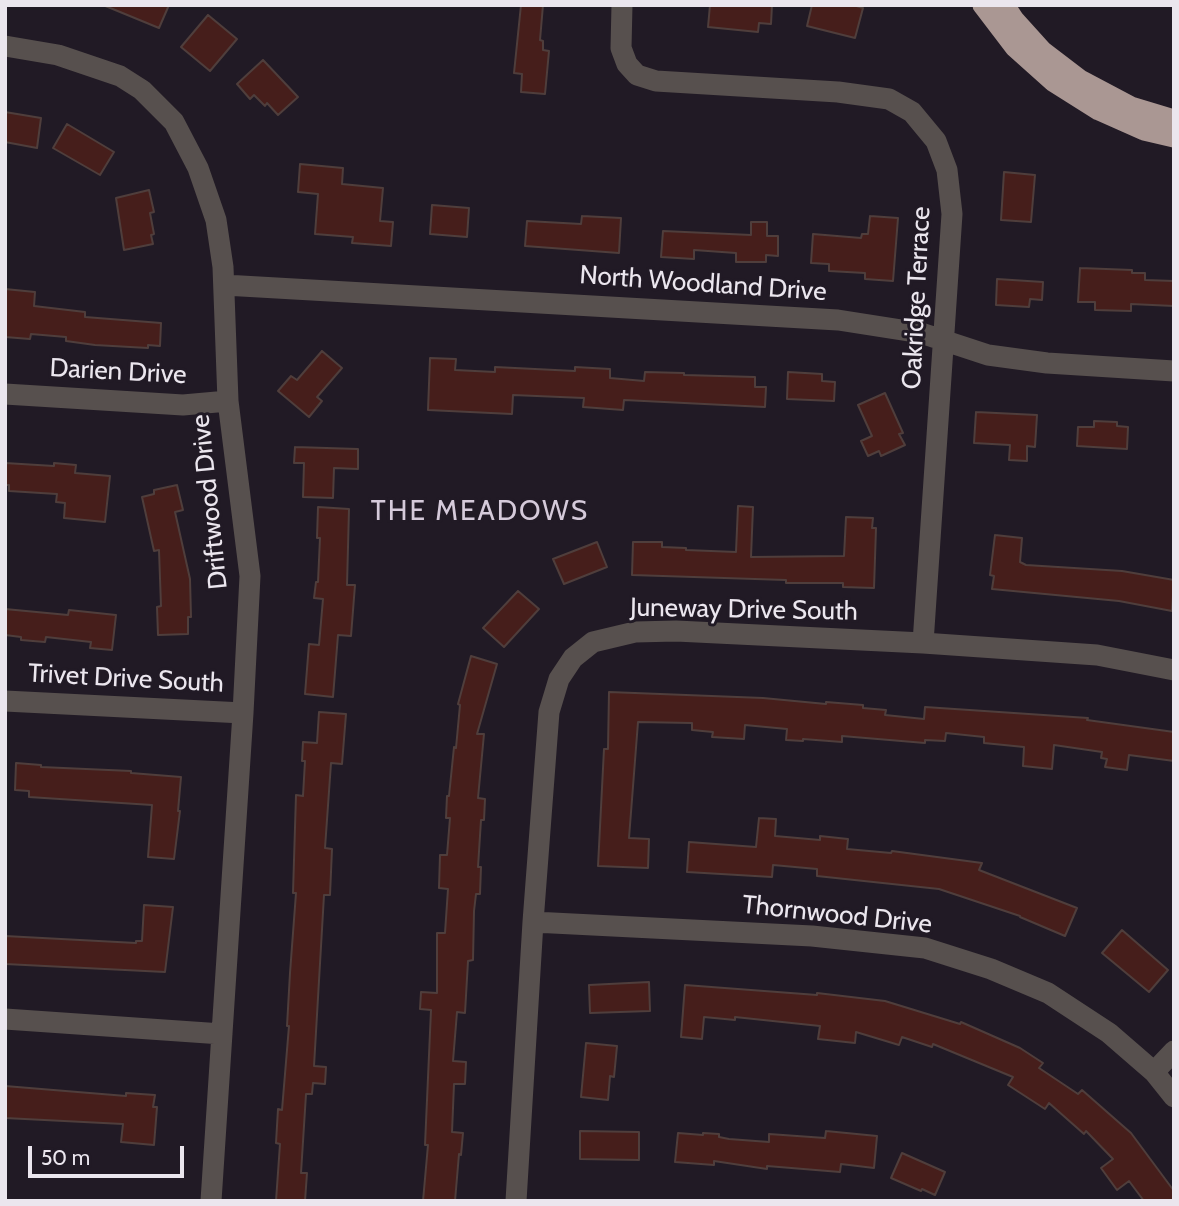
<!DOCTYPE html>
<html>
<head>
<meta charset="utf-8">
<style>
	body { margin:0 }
	#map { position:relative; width:1179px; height:1206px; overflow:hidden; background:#211a25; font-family:Cabin,sans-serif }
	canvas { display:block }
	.frame { position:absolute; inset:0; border:7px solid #ebe6ee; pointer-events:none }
	.scale { position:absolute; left:28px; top:1146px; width:156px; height:32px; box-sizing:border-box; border:4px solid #ebe6ee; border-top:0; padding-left:9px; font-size:21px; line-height:24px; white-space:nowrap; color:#ebe6ee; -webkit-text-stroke:5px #211a25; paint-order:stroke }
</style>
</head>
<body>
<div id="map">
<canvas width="1179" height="1206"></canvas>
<div class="frame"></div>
<div class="scale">50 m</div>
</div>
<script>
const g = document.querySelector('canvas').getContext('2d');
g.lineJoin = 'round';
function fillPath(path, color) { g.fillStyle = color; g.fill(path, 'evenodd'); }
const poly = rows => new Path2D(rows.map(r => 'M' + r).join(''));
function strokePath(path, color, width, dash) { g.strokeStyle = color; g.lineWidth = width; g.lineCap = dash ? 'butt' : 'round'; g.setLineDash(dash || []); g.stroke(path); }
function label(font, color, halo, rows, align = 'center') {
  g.font = font + ' Cabin,sans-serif'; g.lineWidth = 6; g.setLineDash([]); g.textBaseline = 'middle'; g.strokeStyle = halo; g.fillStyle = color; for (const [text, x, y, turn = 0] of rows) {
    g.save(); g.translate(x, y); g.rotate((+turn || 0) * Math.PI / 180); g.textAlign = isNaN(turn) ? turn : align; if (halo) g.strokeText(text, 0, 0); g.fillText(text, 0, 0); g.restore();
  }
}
const building = poly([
	[103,5,169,5,159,28,103,5],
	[521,5,543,5,540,40,543,41,543,50,549,51,545,94,521,92,522,74,514,73,521,5],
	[710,5,772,5,771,24,759,23,758,32,708,27,710,5],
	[812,5,853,5,863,8,855,38,807,26,812,5],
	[208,15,237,39,210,71,181,47,208,15],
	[263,60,298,97,278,115,267,103,265,106,254,95,250,99,237,84,263,60],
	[5,112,41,118,37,148,5,142,5,112],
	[67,124,114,152,100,175,53,148,67,124],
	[300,164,343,168,342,184,383,188,380,221,393,222,391,246,352,243,353,237,315,234,318,194,298,192,300,164],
	[1004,172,1035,175,1031,222,1001,220,1004,172],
	[149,190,154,212,150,213,154,234,151,235,153,244,124,250,116,198,149,190],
	[432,205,469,208,467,237,430,234,432,205],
	[582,216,621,218,619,253,525,246,527,221,581,224,582,216],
	[870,216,898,218,893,281,865,279,865,273,829,271,829,264,811,263,813,234,861,238,862,234,868,234,870,216],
	[751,222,767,222,767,236,778,236,778,256,766,255,766,262,736,262,736,253,694,250,694,259,661,257,663,231,751,235,751,222],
	[1080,268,1132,270,1132,273,1145,273,1145,280,1174,281,1174,306,1131,304,1131,311,1095,310,1095,302,1078,302,1080,268],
	[997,279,1043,282,1042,300,1030,299,1029,307,996,305,997,279],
	[5,289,35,292,34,306,85,312,85,317,161,323,160,346,148,345,148,348,95,345,66,341,66,337,31,334,30,339,5,337,5,289],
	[322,351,342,368,317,397,322,401,309,417,278,391,291,376,297,380,322,351],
	[430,358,456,359,455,370,495,372,495,367,575,371,575,367,610,369,610,378,644,381,645,372,684,373,684,375,755,377,755,387,766,387,765,407,624,400,623,410,583,407,584,398,513,395,512,414,428,410,430,358],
	[788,372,822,374,822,381,835,382,834,401,787,399,788,372],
	[885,393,903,433,899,434,905,445,881,456,879,451,868,456,861,441,872,436,858,405,885,393],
	[976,412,1037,415,1035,447,1027,446,1027,461,1009,460,1010,445,974,443,976,412],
	[1094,421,1117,422,1117,426,1128,427,1127,449,1077,446,1078,427,1094,427,1094,421],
	[295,447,358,449,358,469,334,468,333,498,303,497,304,463,294,463,295,447],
	[5,463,54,466,54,463,76,465,75,473,110,476,105,522,64,518,65,503,56,502,57,494,9,491,9,485,5,485,5,463],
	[177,485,183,510,175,512,190,579,191,617,188,617,188,634,158,635,157,607,161,606,159,550,154,551,142,497,154,494,154,490,177,485],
	[738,506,753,507,751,557,844,556,846,517,873,518,872,528,876,528,874,588,843,587,843,583,786,583,786,580,632,575,633,542,662,542,662,547,686,548,686,550,736,552,738,506],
	[318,507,349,509,347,585,355,585,351,636,338,635,333,697,305,694,309,644,319,645,323,599,314,598,316,582,318,582,320,538,317,538,318,507],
	[995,535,1022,538,1020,562,1026,565,1122,571,1174,580,1172,611,1119,601,992,589,994,576,990,575,995,535],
	[597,542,607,567,564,584,553,559,597,542],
	[518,591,539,609,504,647,483,628,518,591],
	[5,609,68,615,69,610,116,615,112,650,90,648,91,642,46,637,45,642,21,640,21,637,5,635,5,609],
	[471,656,497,664,477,734,484,734,478,798,485,799,484,820,481,820,478,867,481,867,480,894,476,894,474,911,473,960,468,961,465,1013,457,1012,453,1061,466,1062,465,1084,454,1084,452,1132,463,1133,461,1155,459,1154,455,1201,423,1201,428,1145,425,1145,431,1010,420,1009,421,992,437,993,437,933,445,933,448,889,439,888,440,855,447,855,450,818,446,818,447,796,449,796,454,747,456,748,460,705,458,704,471,656],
	[609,692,763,698,826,704,826,702,863,705,863,708,886,710,885,715,924,719,925,707,1088,718,1087,720,1174,732,1174,761,1129,755,1127,770,1105,767,1107,759,1101,758,1102,752,1054,745,1052,769,1023,766,1024,747,984,743,984,737,946,733,945,741,925,740,925,743,842,736,842,742,803,739,803,741,786,740,787,729,745,725,744,739,712,737,713,732,692,730,692,723,638,722,629,838,649,839,648,868,598,866,604,749,608,749,609,692],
	[319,712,346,714,342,764,331,763,325,848,332,849,330,895,324,895,314,1066,326,1067,325,1084,313,1083,312,1094,306,1094,301,1173,307,1173,305,1201,276,1201,280,1144,276,1143,278,1109,282,1110,289,1026,287,1026,290,973,296,893,293,893,296,795,303,796,305,761,302,761,303,742,317,743,319,712],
	[16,763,41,765,41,767,131,771,131,773,181,777,178,811,180,811,174,859,148,857,152,805,29,797,29,791,15,790,16,763],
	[759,818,776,819,775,836,820,840,820,836,848,839,847,849,891,853,892,851,982,863,979,870,1077,908,1065,936,1020,917,1020,916,939,889,817,876,817,869,773,865,772,877,687,872,689,842,756,847,759,818],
	[144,905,173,907,165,972,5,964,5,936,136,943,136,941,142,941,144,905],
	[1122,930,1168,970,1149,992,1102,953,1122,930],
	[649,982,650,1011,590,1013,589,985,649,982],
	[685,985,817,995,817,993,885,1001,960,1024,961,1022,1020,1048,1043,1063,1039,1068,1078,1094,1082,1090,1131,1133,1174,1191,1174,1201,1144,1201,1129,1181,1117,1190,1101,1168,1113,1159,1086,1131,1084,1134,1049,1103,1045,1109,1008,1085,1013,1077,933,1044,932,1047,902,1037,899,1045,856,1032,855,1043,818,1039,820,1026,735,1017,735,1020,704,1017,702,1039,681,1037,685,985],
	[586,1043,617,1046,614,1077,610,1076,608,1100,581,1097,586,1043],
	[5,1086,126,1096,126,1093,155,1095,153,1107,157,1107,154,1145,121,1142,123,1124,5,1118,5,1086],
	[580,1131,639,1132,639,1160,580,1159,580,1131],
	[826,1131,877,1136,874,1168,841,1164,840,1172,767,1166,767,1169,714,1161,714,1165,675,1162,678,1133,703,1135,703,1133,719,1134,719,1137,729,1139,769,1142,769,1134,825,1138,826,1131],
	[902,1153,945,1172,935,1195,922,1189,921,1191,891,1178,902,1153]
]);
const minor = poly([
	[622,5,621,48,627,64,637,75,656,81,838,92,889,99,912,112,936,141,947,170,952,214,923,643],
	[5,46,58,55,120,76,142,90,174,122,198,168,216,220,223,267,228,401,250,576,243,713,211,1201],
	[224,285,838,320,921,333,988,355,1047,363,1174,371],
	[5,394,183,405,228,401],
	[5,701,243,713],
	[533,922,812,936,925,948,991,969,1048,993,1109,1033,1154,1072,1174,1097],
	[5,1019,222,1034],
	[1154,1072,1174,1051],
	[516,1201,533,922,549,712,559,679,573,658,593,642,635,632,676,631,923,643,1097,655,1174,670]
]);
const highway = poly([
	[983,5,1015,47,1053,81,1099,110,1144,130,1174,137],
	[1004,5,1014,20,1042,51,1080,80,1131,107,1174,120]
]);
const streetNames = [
	["North Woodland Drive",703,284,4],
	["Oakridge Terrace",917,298,-87],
	["Darien Drive",118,372,3],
	["Driftwood Drive",210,502,-96],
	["Juneway Drive South",744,610,1],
	["Trivet Drive South",126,679,3],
	["Thornwood Drive",837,915,6]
];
const neighbourhoodNames = [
	["THE MEADOWS",480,512]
];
fillPath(building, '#461e1b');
strokePath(building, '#4f3e3c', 2);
strokePath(minor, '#57504e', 21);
strokePath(highway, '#aa9793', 21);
label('26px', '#ebe6ee', '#211a25', streetNames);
g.letterSpacing = '2px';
label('28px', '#d5cada', '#211a25', neighbourhoodNames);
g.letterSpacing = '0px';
</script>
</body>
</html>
